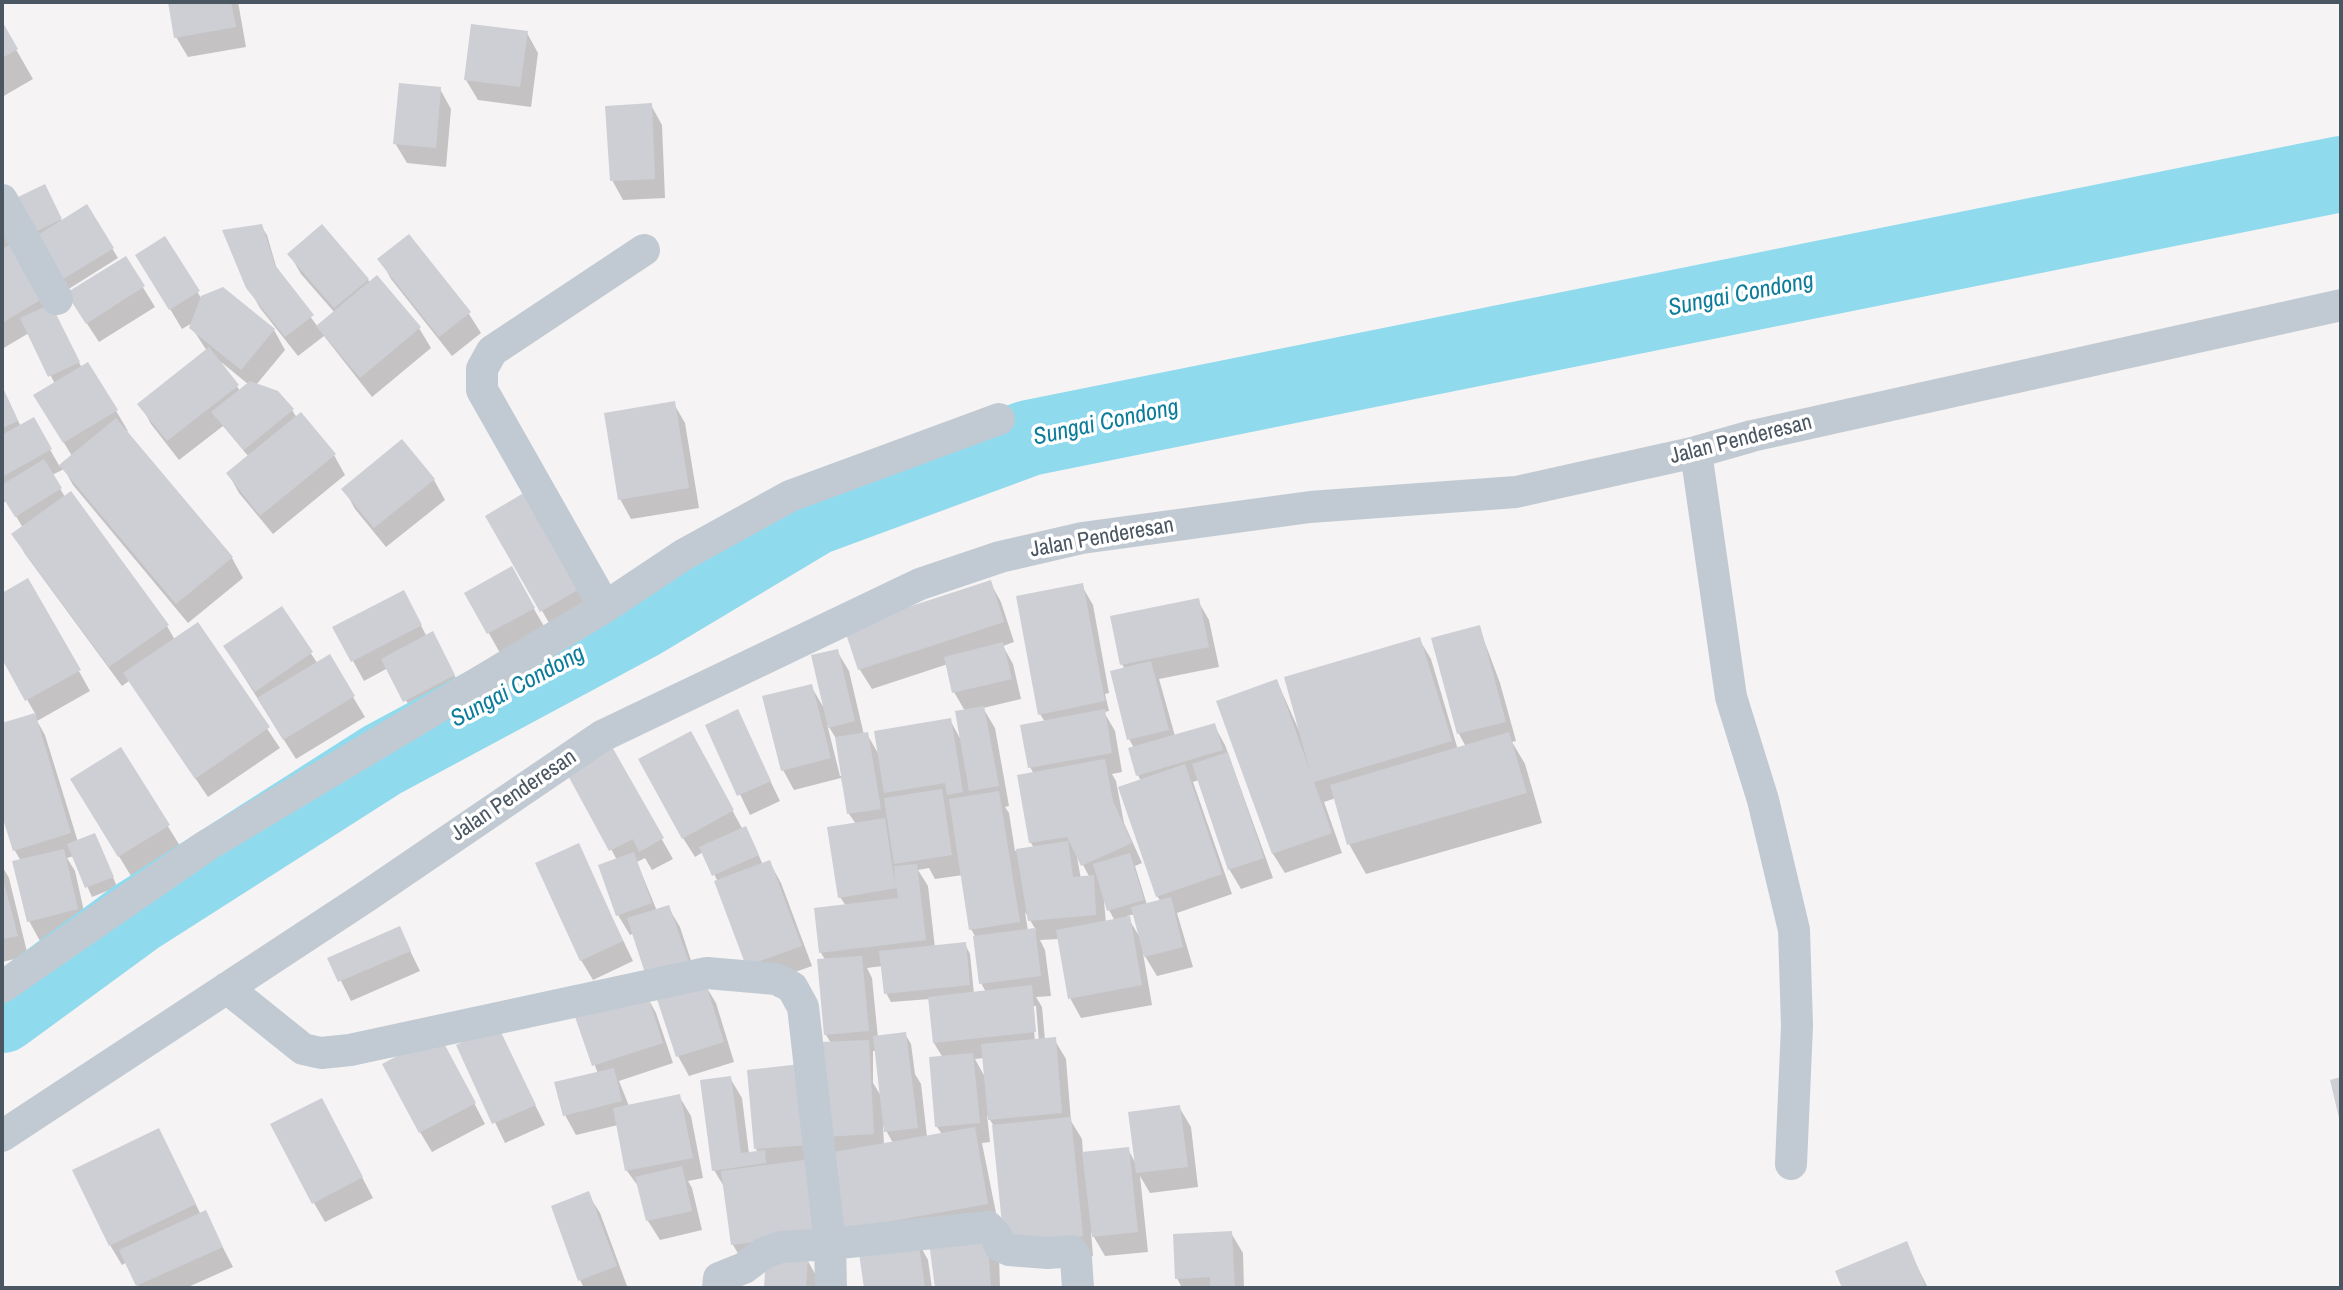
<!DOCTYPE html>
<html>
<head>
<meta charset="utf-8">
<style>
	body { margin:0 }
	#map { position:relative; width:2343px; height:1290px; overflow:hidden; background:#f5f3f3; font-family:"Archivo Narrow",sans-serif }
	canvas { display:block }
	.frame { position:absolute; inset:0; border:4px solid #4a5661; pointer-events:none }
</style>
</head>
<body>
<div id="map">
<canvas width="2343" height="1290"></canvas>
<div class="frame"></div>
</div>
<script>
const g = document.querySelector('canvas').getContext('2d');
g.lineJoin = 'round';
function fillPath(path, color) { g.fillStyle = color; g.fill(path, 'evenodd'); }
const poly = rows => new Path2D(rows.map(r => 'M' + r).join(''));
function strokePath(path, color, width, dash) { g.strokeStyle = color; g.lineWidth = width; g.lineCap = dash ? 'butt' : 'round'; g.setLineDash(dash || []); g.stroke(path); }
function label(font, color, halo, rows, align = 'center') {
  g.font = font + ' "Archivo Narrow",sans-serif'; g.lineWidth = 7; g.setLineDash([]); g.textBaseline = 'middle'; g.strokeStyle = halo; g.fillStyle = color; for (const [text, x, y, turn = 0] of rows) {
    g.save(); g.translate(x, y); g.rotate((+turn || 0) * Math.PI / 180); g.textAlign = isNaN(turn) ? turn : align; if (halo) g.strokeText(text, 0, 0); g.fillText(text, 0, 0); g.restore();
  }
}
const shadow = poly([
	[170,2,238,2,246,47,188,57,176,37],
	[2,25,33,79,2,97],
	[527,33,538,53,531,107,478,100,466,80],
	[440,89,451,109,446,167,407,163,395,143],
	[651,105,662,125,665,198,623,200,612,180],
	[49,196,62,222,87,207,118,258,67,290,35,232],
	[2,220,82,368,88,364,128,431,126,432,232,558,243,578,188,623,73,485,64,469,52,475,65,497,167,626,175,640,197,624,280,748,208,797,129,681,122,686,25,554,14,534,23,528,7,501,4,502,2,500,2,386,21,427,33,420,60,467,72,456,47,415,55,384,29,333,2,349],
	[261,226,267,235,278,273,318,327,335,313,301,274,290,255,368,280,419,328,431,348,372,397,324,336,298,356,260,308,248,287],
	[409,237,469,314,481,333,452,356,391,279,380,259],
	[165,239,201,298,223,289,274,330,285,350,256,385,292,410,297,418,334,455,345,475,273,534,239,493,228,473,249,457,223,426,179,460,151,424,140,404,207,351,192,328,194,322,182,329,138,255],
	[221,362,248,384,240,391],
	[125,258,155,307,99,342,80,313],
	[674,404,685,423,699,508,631,519,620,499],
	[402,442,434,480,445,500,386,547,355,509,344,489],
	[488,516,597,605,553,630],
	[511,569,545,628,500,653,467,594],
	[28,580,90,691,37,721,45,735,78,842,100,845,117,887,92,897,74,856,67,858,75,871,88,929,40,941,29,921,21,861,15,851,2,809,2,725,36,715,2,656,2,595],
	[990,582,1001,602,1014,642,1003,646,1013,664,1021,699,983,708,995,728,1009,806,1005,807,1009,813,1015,851,1034,848,1031,843,1034,774,1030,767,1045,722,1040,714,1082,586,1093,605,1109,693,1105,694,1109,711,1104,712,1115,731,1122,772,1112,774,1116,781,1124,823,1142,863,1135,866,1147,905,1161,902,1157,896,1141,781,1138,775,1134,748,1129,739,1125,670,1122,664,1198,601,1209,620,1219,667,1159,679,1175,736,1214,725,1225,745,1273,878,1241,889,1229,869,1199,780,1193,782,1232,894,1177,913,1193,967,1157,976,1143,953,1152,1005,1081,1018,1070,998,1059,939,1040,940,1045,950,1051,996,1036,997,1042,1007,1045,1040,1054,1039,1066,1059,1071,1121,1082,1139,1083,1154,1128,1149,1137,1166,1179,1107,1191,1127,1198,1187,1150,1193,1140,1176,1148,1252,1105,1256,1091,1232,1093,1256,1018,1263,995,1128,987,1115,990,1142,982,1143,998,1223,1000,1288,937,1288,930,1235,916,1238,928,1260,932,1288,866,1288,861,1248,826,1136,831,1043,826,1035,819,961,826,961,821,953,846,906,840,897,856,824,849,814,841,778,794,790,783,770,811,686,825,710,837,651,849,671,864,735,867,734,879,755,950,720,961,740,965,711,954,692,948,664,872,689,860,670,847,630],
	[827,724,837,740,843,776,840,776],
	[1077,857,1083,865,1090,878,1081,879],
	[929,868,935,879,963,875,971,929,976,938,981,983,986,992,974,994,970,954,965,944,935,948,928,886,918,870],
	[1104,901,1109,910,1115,921,1106,923],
	[1025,912,1036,930,1028,931],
	[1135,914,1139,936,1127,916],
	[883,966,886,993,891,1002,930,999,934,1043,943,1058,937,1127,942,1134,927,1137,921,1084,915,1074,911,1044,905,1034,878,1038,872,978,867,968],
	[1032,1006,1036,1006,1039,1042,1035,1042],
	[873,1051,877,1051,883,1099,873,1083],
	[984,1058,986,1079,975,1059],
	[883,1125,893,1143,884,1145],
	[281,609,318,664,329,657,365,717,296,759,237,666],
	[414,612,427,637,443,654,465,695,417,720,388,668,364,681,335,628],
	[1479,627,1500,683,1516,741,1512,742,1525,764,1542,823,1366,874,1349,844,1336,798,1324,802,1342,853,1285,873,1273,854,1219,702,1277,681,1301,735,1419,639,1431,659,1458,750,1466,747,1459,734,1433,640],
	[737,712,780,801,750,815,707,726],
	[610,748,673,859,652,870,645,858,637,862,657,911,668,907,680,927,699,985,704,983,716,1003,734,1062,689,1076,678,1056,634,933,630,935,618,915,617,860,568,771],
	[121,750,180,846,131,876,84,799],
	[701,753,743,830,751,838,763,865,770,863,781,883,812,966,759,985,718,882,703,852,695,857,683,838],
	[578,846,633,961,593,980,581,960],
	[2,866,9,878,28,956,2,962],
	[399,928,420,971,351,1001,330,959],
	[645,993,656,1013,673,1063,619,1081,629,1106,679,1096,691,1116,703,1178,688,1181,692,1188,702,1230,660,1240,648,1221,641,1190,627,1171,618,1125,576,1135,565,1115,598,1074,577,1016],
	[497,1028,545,1125,505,1143,458,1046],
	[450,1057,485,1124,432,1152,420,1132],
	[800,1067,814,1165,805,1256,818,1279,818,1288,766,1288,767,1262,745,1265,733,1245,726,1190,714,1170,730,1078,742,1098,749,1154,758,1153,756,1149],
	[332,1120,373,1198,325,1222,314,1203],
	[169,1150,201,1215,205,1213,233,1267,186,1288,139,1288,127,1262,122,1265,110,1245],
	[588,1194,600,1213,627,1286,584,1288,580,1280],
	[1231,1233,1243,1253,1244,1288,1182,1288,1177,1278],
	[1906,1244,1928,1288,1844,1288]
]);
const river = poly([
	[2,1015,136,917,382,760,643,620,815,517,1029,438,2341,174]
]);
const building = poly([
	[168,2,231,2,236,27,174,38],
	[2,21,18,49,2,58],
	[471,24,528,31,520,87,464,80],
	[399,83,441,87,436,148,393,144],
	[652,103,655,179,610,181,605,106],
	[45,184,62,219,33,233,16,198],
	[87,204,114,248,60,281,33,238],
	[262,224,275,265,314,315,285,337,246,288,222,230],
	[322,224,369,279,334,308,287,254],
	[409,234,471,312,439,337,377,259],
	[165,236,200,291,169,310,135,255],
	[15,242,47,296,2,323,2,249],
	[126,256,145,286,86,324,66,293],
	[377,275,421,327,360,378,316,326],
	[223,287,275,329,241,370,189,328,201,296],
	[51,304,80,362,48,377,20,318],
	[209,347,239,385,167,441,137,404],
	[88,362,118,410,63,443,33,395],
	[250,381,278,391,294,409,244,450,211,412],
	[2,386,18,421,2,428],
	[675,401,689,488,618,500,604,413],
	[301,412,336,454,260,516,226,473],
	[34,417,52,449,2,477,2,435],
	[116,418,233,557,176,604,59,465],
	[402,439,435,479,374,528,341,489],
	[44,459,62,488,15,517,2,496,2,485],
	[532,488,588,584,540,612,485,516],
	[71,491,169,625,109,667,11,534],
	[512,566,535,608,487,634,464,593],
	[28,578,81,670,25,701,2,659,2,593],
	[991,580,1004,622,858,670,844,628],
	[1083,583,1105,701,1038,715,1016,596],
	[404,590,422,625,351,662,332,627],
	[1199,598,1209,647,1120,665,1110,616],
	[282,606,313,652,255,692,223,646],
	[198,622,270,727,195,779,123,673],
	[1480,625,1506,722,1457,734,1431,638],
	[433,631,455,675,403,702,381,659],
	[1420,637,1452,741,1314,782,1332,833,1272,854,1216,701,1277,679,1310,771,1284,677],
	[1003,642,1012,679,952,693,944,657],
	[838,649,855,721,828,728,811,655],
	[330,654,355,696,283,740,257,698],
	[1151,661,1169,730,1127,740,1110,671],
	[812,684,831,758,781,771,762,696],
	[984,706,999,786,969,791,955,711],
	[738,709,771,781,737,796,705,725],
	[1105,709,1112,753,1028,768,1020,725],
	[35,713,71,833,13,851,2,816,2,723],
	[951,718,963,792,947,795,945,783,884,793,874,731],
	[1215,723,1223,750,1136,776,1128,748],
	[691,731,734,810,682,839,638,759],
	[868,732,881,809,847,814,835,737],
	[1509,732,1527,793,1347,845,1330,785],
	[611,745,664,838,639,852,633,839,609,851,565,770],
	[121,747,170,825,118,857,70,779],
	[1228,752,1264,858,1228,870,1192,764],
	[1105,759,1113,801,1132,843,1081,866,1067,837,1029,843,1017,775],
	[1185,764,1222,874,1156,897,1118,787],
	[942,789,952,855,894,864,884,798],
	[999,791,1020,922,969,930,949,799],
	[885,818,895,885,894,866,917,864,926,940,819,953,814,908,898,898,897,888,838,898,827,827],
	[746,826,759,855,712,876,699,847],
	[95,833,114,877,85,888,67,844],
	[1068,841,1073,877,1094,875,1096,915,1028,921,1016,849],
	[579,843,623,941,580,961,535,863],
	[64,849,78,909,27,922,12,861],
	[634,852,652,903,616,916,598,865],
	[1130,853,1144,900,1107,911,1093,864],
	[770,860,802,946,746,966,714,881],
	[2,875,18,936,2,939],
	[1171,897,1183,947,1144,957,1131,907],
	[669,905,690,965,647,979,627,918],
	[1130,916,1142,985,1068,999,1056,930],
	[400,926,411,951,338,982,327,958],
	[1035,928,1041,976,979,984,973,936],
	[966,942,970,985,884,994,879,951],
	[862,956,869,1031,824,1035,817,959],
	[705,981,724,1042,676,1057,656,996],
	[1032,985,1036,1032,933,1043,928,997],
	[646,991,663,1043,592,1066,574,1014],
	[498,1026,536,1105,492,1124,456,1045],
	[906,1032,918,1128,884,1132,873,1036],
	[439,1034,476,1103,419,1133,382,1064],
	[1056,1037,1062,1113,988,1120,981,1044],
	[869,1040,874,1134,824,1137,820,1042],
	[973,1053,980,1123,935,1127,929,1057],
	[801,1064,808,1145,754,1149,747,1070],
	[614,1068,622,1101,563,1116,554,1082],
	[731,1076,741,1153,765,1150,766,1163,712,1171,700,1080],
	[2341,1077,2341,1122,2340,1122,2330,1080],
	[680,1094,693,1158,625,1171,613,1108],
	[322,1098,363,1177,312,1204,270,1124],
	[1180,1105,1188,1167,1136,1173,1128,1112],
	[1071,1117,1083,1236,1004,1244,992,1125],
	[975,1127,988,1204,841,1230,828,1153],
	[159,1128,196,1204,109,1246,72,1170],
	[1129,1147,1138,1232,1092,1237,1082,1152],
	[812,1159,823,1233,731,1245,721,1171],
	[682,1166,692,1211,646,1221,635,1177],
	[589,1191,617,1266,578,1281,551,1206],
	[206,1210,223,1247,136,1286,119,1250],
	[1232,1231,1235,1288,1210,1288,1210,1277,1175,1279,1173,1234],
	[987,1232,991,1288,935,1288,928,1235],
	[918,1238,925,1288,864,1288,858,1246],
	[1907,1241,1925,1285,1917,1288,1842,1288,1835,1271],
	[766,1256,808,1257,806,1288,764,1288]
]);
const minor = poly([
	[2,200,57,299],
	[1696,452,1731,697,1763,800,1794,930,1797,1026,1791,1164],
	[605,607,482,390,482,369,492,351,644,250],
	[2,987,206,846,605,607,683,555,790,496,999,419],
	[227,988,303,1049,321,1053,350,1050,707,973,776,979,792,987,803,1007,830,1244,831,1288],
	[2,1136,367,896,602,736,920,584,1000,557,1082,538,1310,507,1516,492,1696,452,1752,436,2341,305],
	[718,1288,719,1278,744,1268,764,1253,781,1247,830,1244,988,1227,996,1236,1000,1246,1009,1250,1048,1253,1071,1251,1076,1258,1078,1288]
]);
const streetNames = [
	["Jalan Penderesan",1741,440,-14],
	["Jalan Penderesan",1102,538,-10],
	["Jalan Penderesan",514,796,-34]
];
const waterNames = [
	["Sungai Condong",1741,295,-11],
	["Sungai Condong",1106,423,-12],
	["Sungai Condong",518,687,-28]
];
fillPath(shadow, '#0003');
strokePath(river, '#90daee', 76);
fillPath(building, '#cdcfd5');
strokePath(minor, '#c1cad2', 32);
label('22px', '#4a5661', '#fff', streetNames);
label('italic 24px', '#0c7c9b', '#fff', waterNames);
</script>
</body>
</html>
